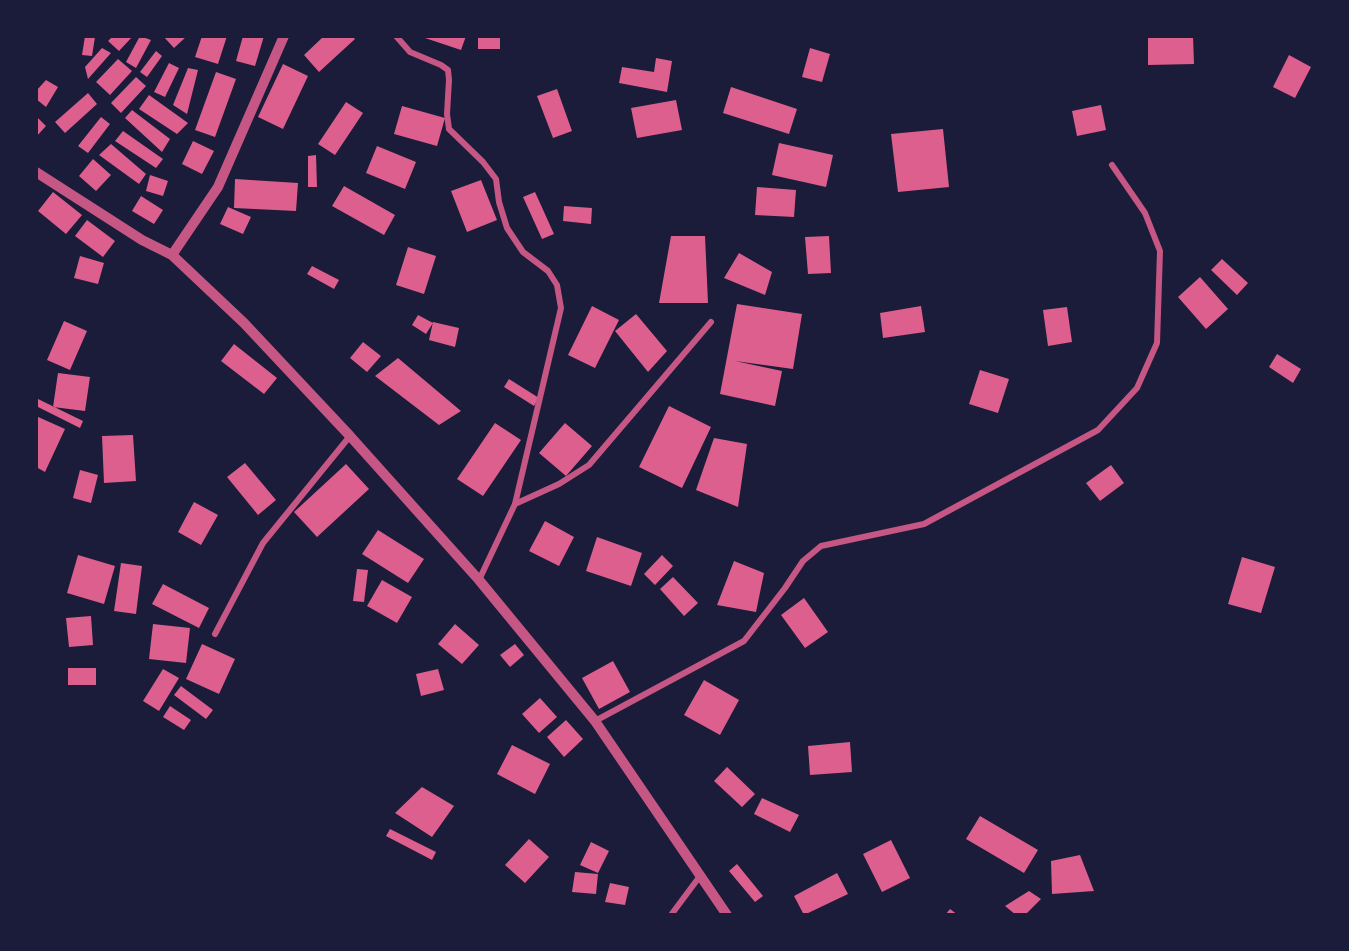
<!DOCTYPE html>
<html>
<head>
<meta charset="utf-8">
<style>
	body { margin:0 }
	#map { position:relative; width:1349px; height:951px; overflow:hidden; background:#1b1b3a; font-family:Figtree,sans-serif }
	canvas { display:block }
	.frame { position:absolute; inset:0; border:38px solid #1b1b3a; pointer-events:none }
</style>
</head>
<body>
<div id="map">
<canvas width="1349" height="951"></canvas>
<div class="frame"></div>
</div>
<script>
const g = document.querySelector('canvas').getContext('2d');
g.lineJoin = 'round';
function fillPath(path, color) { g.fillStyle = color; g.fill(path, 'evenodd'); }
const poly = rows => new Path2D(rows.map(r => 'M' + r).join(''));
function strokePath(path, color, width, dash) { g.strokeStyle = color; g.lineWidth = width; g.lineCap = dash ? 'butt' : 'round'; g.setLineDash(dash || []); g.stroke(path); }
const building = poly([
	[85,36,95,37,92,56,82,55],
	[113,36,133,36,119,51,108,41],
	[140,36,151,40,136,68,126,62],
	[163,36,187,36,174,48],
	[202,36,227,36,218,64,195,57],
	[243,36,264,36,255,66,236,61],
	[324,36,352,36,355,39,319,72,304,55],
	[419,36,466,36,461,50],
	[478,36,500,36,500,49,478,49],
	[1193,36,1194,64,1148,65,1148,37],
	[102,48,111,53,88,79,85,67],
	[810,48,830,54,822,82,802,77],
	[156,51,162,56,147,77,140,72],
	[1289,55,1311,67,1295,98,1273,87],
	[656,58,672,61,667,92,619,83,622,67,654,72],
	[118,59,132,71,110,95,96,82],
	[169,63,179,68,165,97,154,92],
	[283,64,308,76,283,129,258,117],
	[188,68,198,70,187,114,173,105],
	[216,72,236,79,215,137,195,130],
	[136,77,146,86,121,113,111,103],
	[46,80,58,87,46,107,36,99,36,91],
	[731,87,797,109,789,134,723,113],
	[557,89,572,131,553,138,537,96],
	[88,93,97,104,65,133,55,122],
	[149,95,188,123,177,134,139,109],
	[676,100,682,130,637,138,631,108],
	[346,102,363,113,335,155,318,144],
	[1101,105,1106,130,1077,136,1072,111],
	[402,106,445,118,437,146,394,134],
	[132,110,170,139,162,152,125,118],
	[36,116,46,126,36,137],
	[101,117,110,124,88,153,78,146],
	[943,129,949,187,898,192,891,134],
	[123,131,163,159,156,168,115,141],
	[193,141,214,151,202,174,182,164],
	[779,143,833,155,826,187,772,175],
	[111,144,146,174,139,184,99,155],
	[377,146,416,162,405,189,366,173],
	[316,155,317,187,308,187,308,156],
	[93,159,111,175,96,191,79,176],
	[150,175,168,181,163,196,146,191],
	[235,179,298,183,296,211,234,208],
	[481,180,497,220,467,232,451,191],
	[344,186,395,215,384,235,332,206],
	[757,187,796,190,794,217,755,215],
	[53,192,82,215,66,234,38,211],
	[535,192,554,234,542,239,523,197],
	[141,196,163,210,154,224,132,211],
	[564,206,592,208,591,224,563,221],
	[228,207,251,217,243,234,220,224],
	[87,220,115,241,103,257,75,236],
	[671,236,705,236,708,303,659,303],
	[829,236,831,273,808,274,805,237],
	[408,247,436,256,424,294,396,285],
	[739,253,772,272,765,295,724,278],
	[80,256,104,263,98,284,74,278],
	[1222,259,1248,283,1237,295,1211,270],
	[312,266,339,280,334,289,307,274],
	[1200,277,1228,309,1206,329,1178,297],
	[737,304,802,314,793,369,735,361,782,371,775,406,720,394],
	[592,306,619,320,595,368,568,355],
	[921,306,925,332,883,338,880,313],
	[1067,307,1072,342,1048,346,1043,310],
	[636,314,667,351,648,372,615,331],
	[418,315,433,323,426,334,412,325],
	[64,321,87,331,70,370,47,360],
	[433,322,459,328,455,347,429,340],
	[363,342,381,356,367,372,350,358],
	[234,344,277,378,264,394,221,361],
	[1277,354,1301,369,1293,383,1269,367],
	[398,358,461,411,439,425,375,376],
	[980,370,1009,379,998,413,969,404],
	[58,373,90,377,85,411,53,407],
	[509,379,539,398,534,406,504,387],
	[36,398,83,421,80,428,36,406],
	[669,406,711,427,682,488,639,467],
	[36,416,65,429,45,472,36,467],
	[495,423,521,440,483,496,457,479],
	[565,423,592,446,566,476,539,453],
	[133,435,136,481,104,483,102,436],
	[714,438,747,444,738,507,696,490],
	[245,463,276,500,258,515,227,477],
	[346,464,369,489,317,537,294,512],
	[1111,465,1124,483,1100,501,1086,483],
	[80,470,98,475,91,503,73,498],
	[194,502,218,515,201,545,178,532],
	[545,521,574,537,559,566,529,551],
	[378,530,424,559,408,583,362,554],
	[597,537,642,553,631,586,586,571],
	[78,555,115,566,104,604,67,593],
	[662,555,673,566,655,585,644,574],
	[1242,557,1275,567,1261,613,1228,604],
	[734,561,764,573,756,612,717,605],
	[121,563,142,566,136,614,114,611],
	[357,569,368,570,364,602,353,601],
	[673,577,698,603,684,616,660,589],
	[382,580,412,597,397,623,367,606],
	[163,584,209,608,199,628,152,604],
	[804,598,828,632,805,648,781,615],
	[91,616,93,645,69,647,66,618],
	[153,624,190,628,186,663,149,659],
	[455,624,479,645,462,664,438,644],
	[202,644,235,659,219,694,186,679],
	[515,644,524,655,510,667,500,655],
	[613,661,630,692,599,709,582,678],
	[68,668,96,668,96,685,68,685],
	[163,669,179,678,159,711,143,701],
	[438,669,444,690,421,696,416,674],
	[704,680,739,700,720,735,684,715],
	[181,686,213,710,206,719,174,695],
	[540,698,557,717,539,733,522,714],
	[170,706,191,720,184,730,163,717],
	[566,720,583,739,564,757,547,737],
	[850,742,852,772,810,775,808,746],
	[512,745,550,764,535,794,497,774],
	[727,767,755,794,742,807,714,781],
	[422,787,454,806,432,837,395,813],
	[762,798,799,815,790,832,754,814],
	[980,816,1038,850,1024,873,966,839],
	[390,829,436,852,432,860,386,836],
	[529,839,549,857,525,883,505,865],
	[891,840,910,878,882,892,863,854],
	[591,842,609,851,598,873,580,865],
	[1080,855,1094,891,1052,894,1051,861],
	[737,864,763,896,755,902,729,871],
	[575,872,598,874,596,894,572,892],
	[837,873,848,894,804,915,794,896],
	[610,883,629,887,625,905,605,902],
	[1029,891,1041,899,1025,915,1016,915,1005,906],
	[950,909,958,915,945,915]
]);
const minor = poly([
	[396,36,410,52,441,65,448,70,449,80,447,114,449,129,483,162,496,179,499,202,507,228,523,252,548,271,557,285,561,308,515,504,479,580],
	[515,504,559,484,589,465,711,322],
	[215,634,263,543,350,436],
	[595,721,744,641,785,588,803,561,821,546,924,524,1098,430,1137,388,1157,343,1160,251,1145,213,1112,165],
	[671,915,700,876]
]);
const tertiary = poly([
	[36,172,142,240,172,255,244,323,350,436,479,580,595,721,727,915],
	[172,255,218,187,284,36]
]);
fillPath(building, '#dd5f8e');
strokePath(minor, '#c65784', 6);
strokePath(tertiary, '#c65784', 10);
</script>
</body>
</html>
